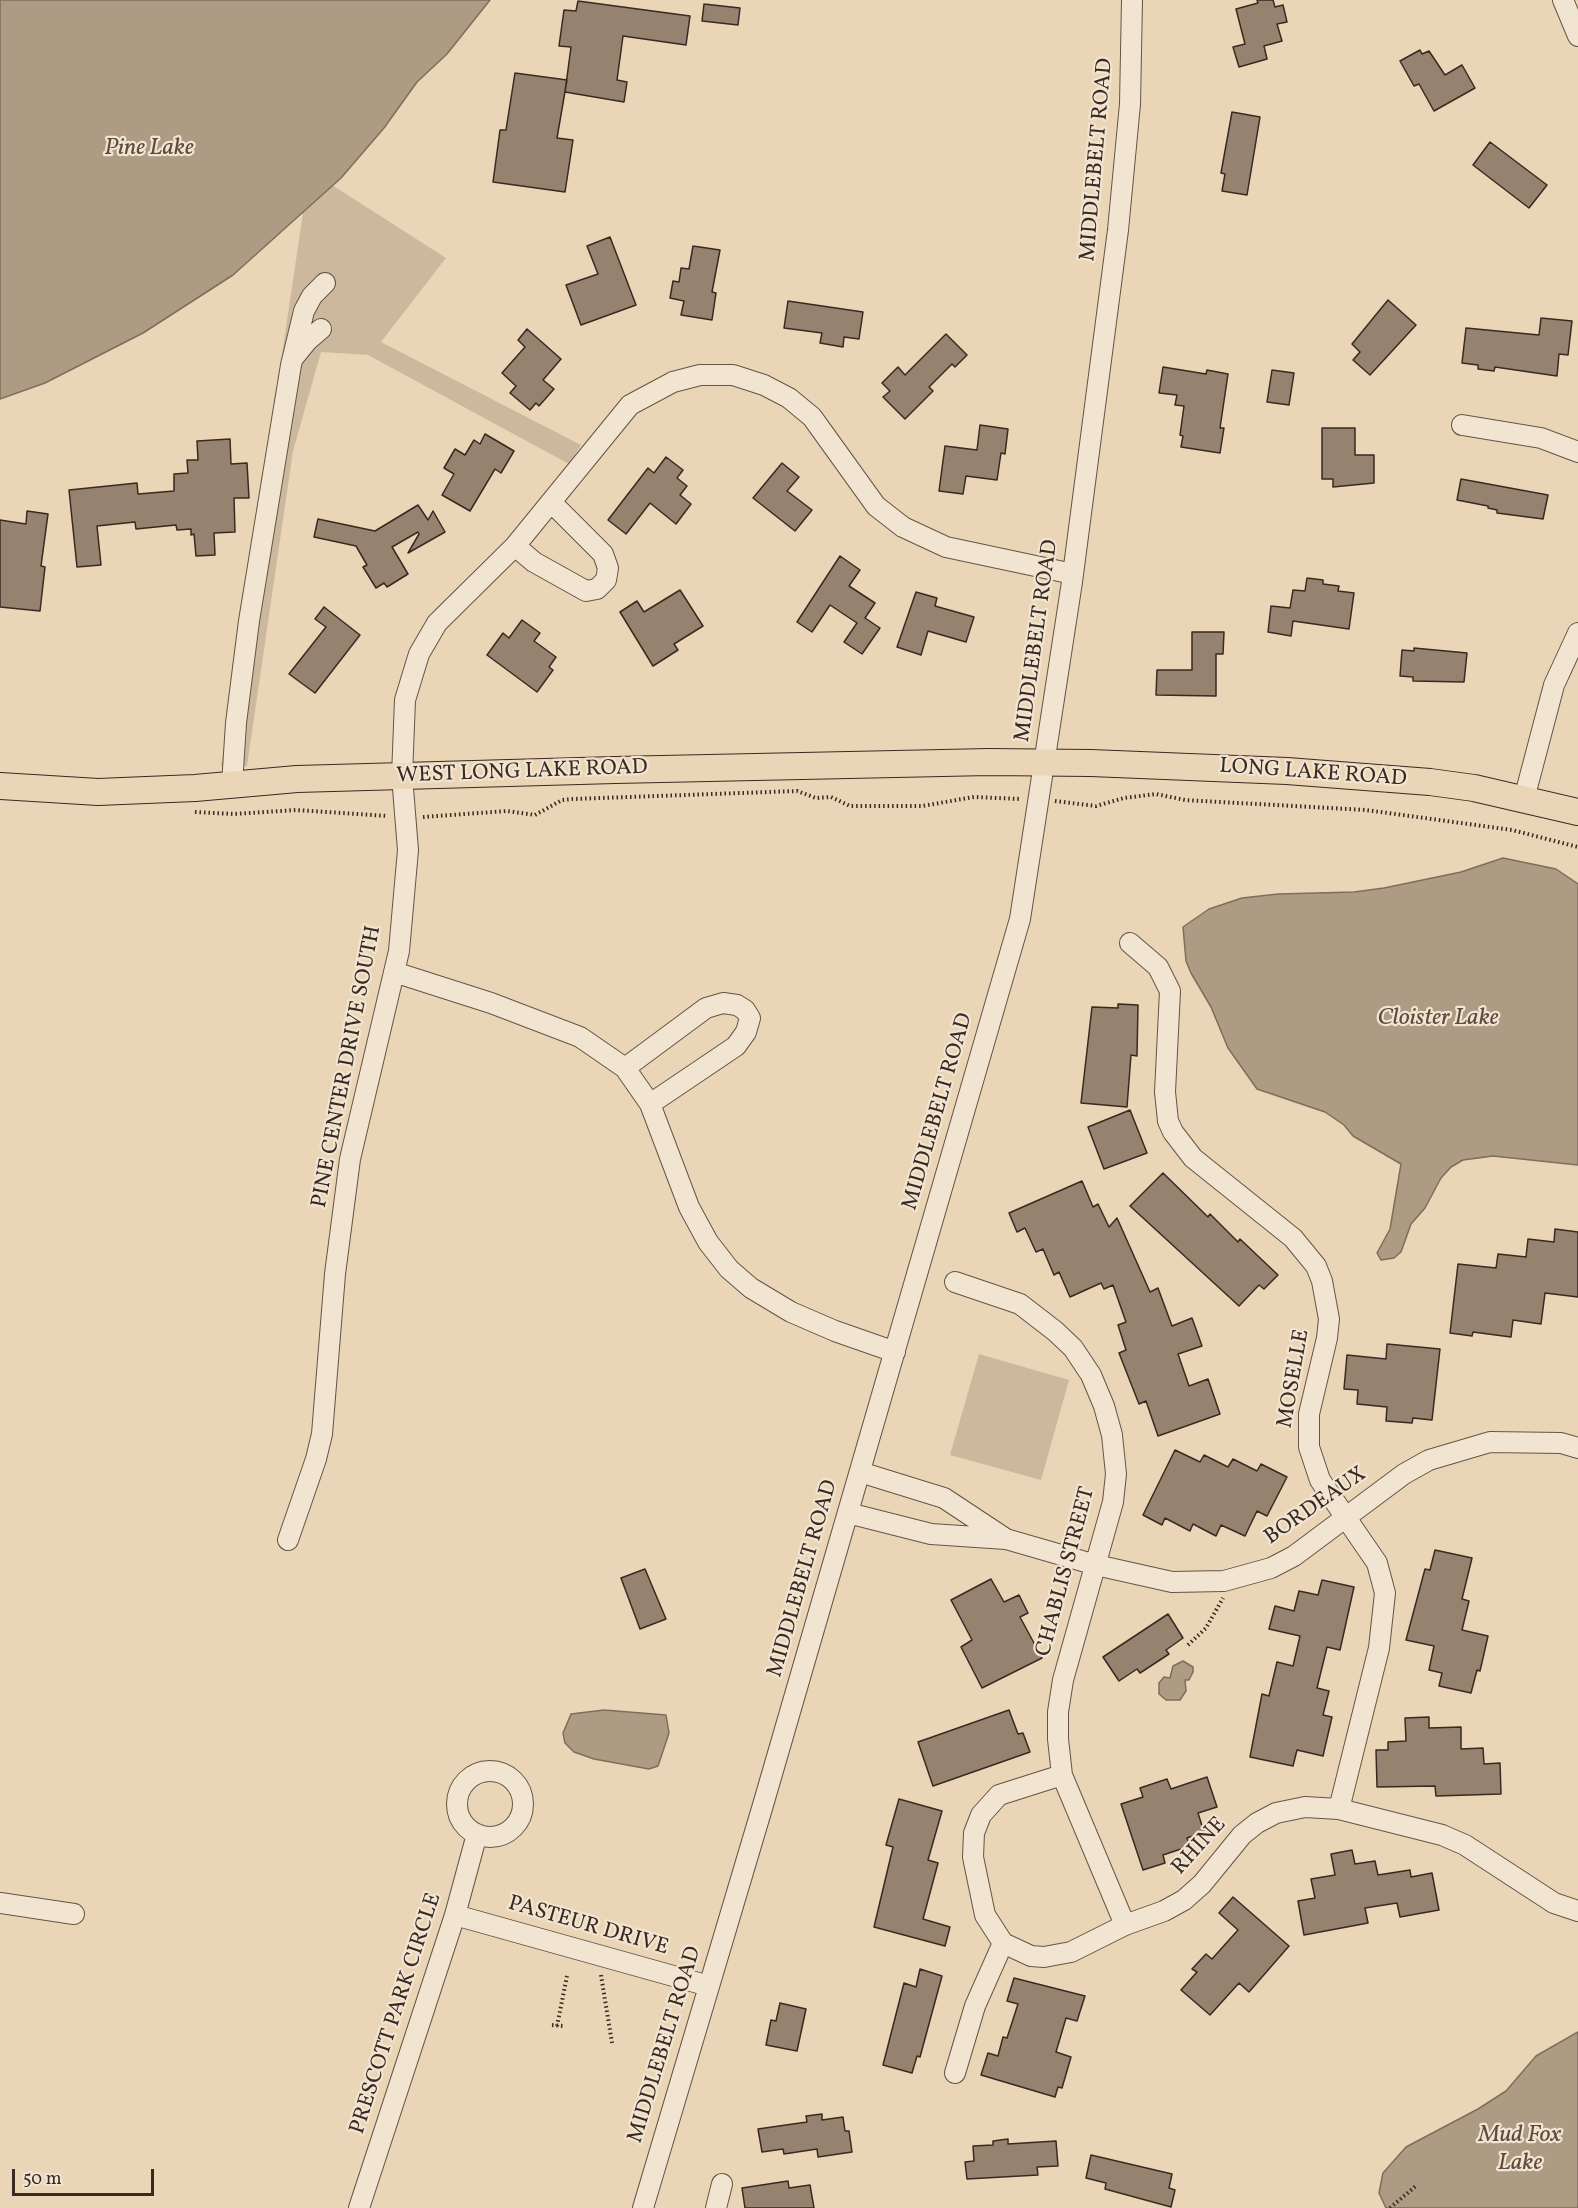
<!DOCTYPE html>
<html>
<head>
<meta charset="utf-8">
<style>
	body { margin:0 }
	#map { position:relative; width:1578px; height:2208px; overflow:hidden; background:#ead6b6; font-family:Vollkorn,serif }
	canvas { display:block }
	.scale { position:absolute; left:12px; top:2169px; width:142px; height:27px; box-sizing:border-box; border:3px solid #392922; border-top:0; padding-left:8px; font-size:18px; line-height:21px; white-space:nowrap; color:#392922; -webkit-text-stroke:4px #f1e4d0; paint-order:stroke }
</style>
</head>
<body>
<div id="map">
<canvas width="1578" height="2208"></canvas>
<div class="scale">50 m</div>
</div>
<script>
const g = document.querySelector('canvas').getContext('2d');
g.lineJoin = 'round';
function fillPath(path, color) { g.fillStyle = color; g.fill(path, 'evenodd'); }
const poly = rows => new Path2D(rows.map(r => 'M' + r).join(''));
function strokePath(path, color, width, dash) { g.strokeStyle = color; g.lineWidth = width; g.lineCap = dash ? 'butt' : 'round'; g.setLineDash(dash || []); g.stroke(path); }
function label(font, color, halo, rows, align = 'center') {
  g.font = font + ' Vollkorn,serif'; g.lineWidth = 4.5; g.setLineDash([]); g.textBaseline = 'middle'; g.strokeStyle = halo; g.fillStyle = color; for (const [text, x, y, turn = 0] of rows) {
    g.save(); g.translate(x, y); g.rotate((+turn || 0) * Math.PI / 180); g.textAlign = isNaN(turn) ? turn : align; if (halo) g.strokeText(text, 0, 0); g.fillText(text, 0, 0); g.restore();
  }
}
const green = poly([
	[308,179,332,185,446,258,381,342,581,445,569,464,368,355,321,352,293,451,247,766,221,766],
	[979,1354,1069,1380,1041,1480,950,1455]
]);
const water = poly([
	[0,0,490,0,447,54,417,82,384,128,341,178,233,275,143,333,45,383,0,399,0,0],
	[1503,858,1556,869,1578,884,1578,1165,1493,1156,1463,1160,1451,1167,1441,1178,1425,1208,1411,1224,1401,1252,1394,1258,1381,1260,1377,1253,1390,1229,1401,1164,1353,1136,1344,1125,1325,1112,1257,1089,1228,1048,1211,1007,1191,973,1186,961,1183,927,1209,909,1242,898,1278,894,1354,892,1384,888,1461,872,1503,858],
	[1183,1661,1193,1667,1193,1672,1189,1680,1185,1680,1186,1691,1180,1700,1166,1700,1159,1694,1159,1683,1164,1677,1170,1678,1173,1666,1183,1661],
	[604,1710,666,1715,669,1733,658,1766,649,1769,594,1759,574,1752,565,1743,563,1733,571,1714,604,1710],
	[1578,2032,1578,2208,1386,2208,1379,2193,1383,2173,1406,2147,1478,2109,1506,2091,1536,2056,1578,2032]
]);
const building = poly([
	[1257,0,1273,0,1275,7,1283,5,1287,22,1277,24,1282,41,1264,46,1267,59,1239,67,1233,47,1245,44,1236,9,1258,3,1257,0],
	[578,1,690,16,686,45,623,36,617,80,627,82,624,102,565,92,571,47,559,46,564,10,576,11,578,1],
	[704,4,740,8,738,25,702,21,704,4],
	[1420,50,1422,54,1429,51,1445,75,1462,65,1475,88,1434,111,1419,84,1414,86,1400,61,1420,50],
	[515,73,567,80,557,138,573,140,565,192,493,182,500,130,506,130,515,73],
	[1232,112,1260,117,1247,195,1222,191,1225,174,1221,173,1232,112],
	[1490,142,1547,185,1529,208,1473,165,1490,142],
	[610,237,636,305,581,325,566,285,598,274,587,246,610,237],
	[693,246,720,250,712,292,716,293,712,320,681,315,684,301,670,298,673,281,679,282,681,268,689,269,693,246],
	[1388,300,1416,325,1370,375,1353,360,1360,352,1352,344,1388,300],
	[788,301,863,312,859,339,844,337,843,347,820,343,822,333,784,328,788,301],
	[1541,318,1572,321,1568,355,1559,354,1557,376,1495,367,1494,371,1478,369,1478,365,1462,363,1466,328,1539,335,1541,318],
	[527,329,561,359,543,380,554,389,539,406,536,403,530,410,510,393,516,386,502,373,525,347,518,340,527,329],
	[946,334,967,355,955,367,952,364,929,387,933,391,905,419,883,397,890,391,882,383,898,367,905,375,946,334],
	[1163,367,1206,374,1207,370,1228,374,1220,428,1224,428,1220,453,1181,447,1183,436,1180,435,1184,406,1175,405,1177,395,1159,393,1163,367],
	[1272,370,1294,373,1289,405,1267,402,1272,370],
	[980,425,1008,429,1005,454,1001,453,997,480,966,476,963,494,939,491,945,446,977,450,980,425],
	[1322,428,1355,428,1355,455,1374,455,1374,483,1333,487,1333,479,1322,479,1322,428],
	[485,434,514,451,501,473,495,469,470,511,442,495,454,474,444,468,455,449,465,455,474,440,480,444,485,434],
	[230,439,231,464,247,463,249,498,234,498,235,532,214,533,215,555,196,556,194,534,191,535,191,529,177,530,176,525,136,529,135,522,97,526,101,565,77,567,69,490,137,483,138,494,174,491,174,474,188,473,187,460,198,460,197,441,230,439],
	[666,457,683,470,677,478,687,486,680,495,691,504,676,524,650,503,626,534,608,520,648,468,654,473,666,457],
	[782,463,799,477,787,491,812,510,795,531,753,498,782,463],
	[1461,479,1548,495,1543,519,1497,513,1497,510,1488,508,1488,506,1457,500,1461,479],
	[418,505,428,520,433,511,445,532,408,553,419,534,418,532,392,547,408,574,387,587,384,583,376,588,363,567,367,565,356,546,314,537,318,519,375,531,418,505],
	[27,511,48,514,41,566,45,567,40,611,0,607,0,520,26,524,27,511],
	[840,556,860,570,849,586,875,603,865,618,880,628,862,654,844,642,857,623,830,605,812,632,797,622,840,556],
	[1307,578,1323,580,1323,584,1339,586,1338,591,1354,593,1349,629,1293,621,1291,636,1268,632,1271,606,1290,608,1293,590,1305,591,1307,578],
	[680,590,703,626,674,644,678,650,653,666,620,612,637,601,644,612,680,590],
	[916,592,937,598,935,606,974,617,966,642,928,631,921,655,897,647,916,592],
	[324,607,360,635,315,693,289,674,326,627,315,619,324,607],
	[522,620,540,633,534,641,556,657,549,667,553,670,537,692,487,655,503,633,509,638,522,620],
	[1192,632,1224,632,1223,654,1216,654,1216,696,1156,695,1157,670,1192,670,1192,632],
	[1414,648,1467,653,1464,682,1413,681,1413,677,1400,676,1402,650,1414,651,1414,648],
	[1118,1004,1138,1005,1137,1056,1131,1055,1127,1107,1081,1103,1092,1007,1118,1008,1118,1004],
	[1130,1110,1147,1153,1104,1169,1088,1127,1130,1110],
	[1163,1173,1208,1217,1210,1214,1238,1242,1240,1239,1278,1275,1264,1289,1259,1285,1239,1306,1130,1206,1163,1173],
	[1082,1181,1093,1207,1098,1204,1109,1227,1117,1218,1150,1292,1158,1288,1172,1326,1192,1318,1202,1346,1178,1354,1189,1386,1208,1379,1220,1414,1158,1436,1146,1401,1139,1404,1119,1353,1126,1350,1118,1325,1126,1322,1113,1285,1104,1289,1101,1283,1070,1297,1059,1272,1054,1275,1043,1249,1036,1252,1025,1228,1017,1232,1009,1213,1082,1181],
	[1555,1229,1578,1232,1578,1297,1545,1293,1541,1324,1513,1320,1511,1337,1473,1332,1472,1336,1450,1333,1458,1264,1496,1268,1498,1254,1526,1257,1528,1239,1554,1242,1555,1229],
	[1387,1344,1440,1349,1432,1420,1413,1418,1412,1423,1386,1421,1387,1407,1357,1404,1358,1390,1344,1389,1347,1355,1386,1359,1387,1344],
	[1175,1450,1200,1462,1204,1455,1228,1467,1233,1459,1257,1471,1261,1464,1287,1477,1267,1516,1257,1511,1245,1536,1221,1525,1216,1536,1193,1524,1190,1531,1165,1518,1162,1525,1143,1515,1175,1450],
	[1435,1550,1472,1558,1462,1599,1469,1601,1462,1630,1488,1636,1480,1671,1477,1670,1471,1693,1439,1686,1442,1673,1429,1670,1434,1646,1406,1640,1425,1569,1430,1570,1435,1550],
	[645,1569,666,1619,640,1629,621,1578,645,1569],
	[991,1579,1004,1602,1019,1595,1028,1613,1020,1617,1042,1658,982,1688,961,1647,972,1640,951,1600,991,1579],
	[1322,1580,1354,1587,1340,1650,1327,1647,1317,1688,1329,1691,1323,1715,1332,1717,1323,1756,1297,1750,1293,1766,1250,1757,1262,1694,1269,1696,1277,1662,1293,1666,1300,1636,1269,1629,1275,1606,1294,1611,1299,1591,1318,1595,1322,1580],
	[1168,1614,1183,1638,1166,1650,1169,1654,1140,1673,1137,1669,1119,1681,1103,1657,1168,1614],
	[1009,1710,1018,1734,1023,1733,1030,1752,933,1786,918,1742,1009,1710],
	[1429,1717,1429,1728,1461,1727,1461,1749,1483,1748,1484,1764,1500,1763,1501,1794,1436,1796,1435,1786,1377,1787,1376,1750,1388,1750,1388,1742,1406,1741,1405,1718,1429,1717],
	[1207,1777,1217,1807,1198,1813,1204,1832,1187,1838,1190,1846,1163,1855,1165,1863,1143,1870,1121,1804,1143,1797,1140,1788,1167,1779,1171,1789,1207,1777],
	[899,1799,942,1811,928,1860,938,1863,923,1919,950,1927,945,1946,874,1927,893,1847,886,1845,899,1799],
	[1352,1850,1355,1864,1375,1861,1378,1875,1410,1870,1411,1877,1432,1873,1439,1910,1400,1917,1397,1903,1365,1908,1368,1923,1304,1935,1298,1901,1315,1898,1311,1879,1335,1875,1331,1854,1352,1850],
	[1233,1897,1289,1946,1249,1992,1239,1983,1210,2015,1181,1990,1197,1972,1192,1969,1206,1954,1212,1959,1238,1930,1219,1913,1233,1897],
	[920,1969,942,1976,920,2057,917,2056,912,2073,883,2065,904,1983,916,1987,920,1969],
	[1014,1978,1085,1996,1077,2021,1066,2018,1056,2052,1071,2057,1062,2088,1058,2087,1055,2097,981,2075,988,2053,998,2056,1003,2037,1007,2038,1018,2004,1007,2001,1014,1978],
	[780,2003,806,2009,797,2051,766,2045,771,2020,776,2021,780,2003],
	[822,2114,822,2120,843,2117,845,2131,849,2131,852,2152,818,2157,817,2149,784,2154,783,2149,762,2152,758,2129,807,2122,806,2116,822,2114],
	[1008,2139,1008,2144,1056,2141,1058,2166,1037,2167,1038,2175,967,2179,965,2162,974,2161,973,2146,993,2145,993,2141,1008,2139],
	[1091,2155,1172,2174,1169,2188,1175,2190,1171,2207,1105,2189,1106,2183,1086,2178,1091,2155],
	[788,2181,789,2188,810,2185,814,2208,745,2208,742,2188,788,2181]
]);
const path = poly([
	[1055,801,1096,806,1124,798,1156,794,1185,800,1366,810,1512,830,1578,847],
	[195,812,234,814,296,810,388,816],
	[423,817,507,811,535,815,562,800,573,799,797,791,816,798,831,797,850,806,922,806,974,797,1021,799],
	[1188,1645,1206,1628,1223,1598],
	[601,1975,612,2043],
	[552,2025,563,2026],
	[557,2026,567,1976],
	[1390,2208,1417,2185]
]);
const minor = poly([
	[1563,0,1578,36],
	[294,357,307,341,321,329],
	[1462,425,1541,438,1578,452],
	[515,546,534,562,586,591,597,589,606,580,608,568,603,554,552,503],
	[232,785,236,723,249,621,291,365,304,311,312,296,325,283],
	[1524,799,1554,685,1578,633],
	[1130,943,1158,967,1170,991,1165,1092,1168,1121,1173,1132,1193,1158,1293,1238,1316,1266,1322,1281,1329,1319,1327,1338,1309,1414,1309,1447,1320,1480,1377,1563,1385,1593,1379,1648,1339,1809],
	[394,972,491,1003,580,1037,625,1068,650,1104,689,1207,708,1242,729,1269,751,1288,791,1312,835,1331,895,1352],
	[625,1068,706,1008,723,1003,737,1005,745,1010,750,1018,746,1032,736,1046,650,1104],
	[955,1282,1020,1304,1055,1331,1073,1348,1091,1375,1104,1406,1112,1435,1116,1474,1113,1502,1063,1680,1058,1712,1058,1739,1062,1775,1125,1925],
	[848,1513,931,1534,1006,1539,944,1498,860,1472],
	[1006,1539,1096,1565,1172,1582,1224,1581,1271,1568,1294,1556,1404,1474,1429,1460,1490,1442,1561,1443,1578,1448],
	[288,1540,316,1459,322,1434,335,1274,350,1159,399,951,408,850,402,776,405,700,419,654,437,623,515,546,630,405,673,382,700,375,733,375,764,385,789,398,812,417,876,506,903,527,946,547,1073,574],
	'457 1804a33 33 0 1 1 66 0a33 33 0 1 1-66 0Z',
	[1062,1775,999,1795,981,1815,974,1833,973,1857,985,1915,1003,1943,1031,1956,1044,1957,1071,1952,1125,1925,1164,1911,1184,1900,1202,1884,1242,1835,1257,1823,1276,1813,1305,1807,1339,1809,1442,1835,1465,1845,1554,1903,1578,1911],
	[0,1903,74,1914],
	[455,1915,709,1986],
	[955,2073,975,2006,1003,1943],
	[359,2208,455,1915,477,1834],
	[643,2208,763,1805,1020,919,1072,582,1118,230,1130,104,1132,0],
	[716,2208,722,2184]
]);
const major = poly([
	[0,786,98,792,195,788,297,779,615,770,989,762,1091,763,1287,771,1430,782,1474,788,1578,812]
]);
const streetNames = [
	["MIDDLEBELT ROAD",1098,160,-85],
	["MIDDLEBELT ROAD",1038,641,-82],
	["WEST LONG LAKE ROAD",522,773,-2],
	["LONG LAKE ROAD",1313,774,4],
	["PINE CENTER DRIVE SOUTH",348,1067,-79],
	["MIDDLEBELT ROAD",939,1112,-74],
	["MOSELLE",1295,1379,-80],
	["BORDEAUX",1316,1507,-35],
	["CHABLIS STREET",1067,1572,-75],
	["MIDDLEBELT ROAD",804,1579,-74],
	["RHINE",1200,1847,-48],
	["PASTEUR DRIVE",588,1927,16],
	["PRESCOTT PARK CIRCLE",397,2014,-72],
	["MIDDLEBELT ROAD",666,2045,-73]
];
const waterNames = [
	["Pine Lake",149,150],
	["Cloister Lake",1438,1020],
	["Mud Fox",1520,2137],
	["Lake",1520,2165]
];
fillPath(green, '#ccb99d');
fillPath(water, '#ae9b84');
strokePath(water, '#7f6d5d', 1.5);
fillPath(building, '#95836f');
strokePath(building, '#392922', 1.5);
strokePath(minor, '#655447', 22);
strokePath(major, '#392922', 28);
strokePath(path, '#392922', 4, [1.5, 3]);
strokePath(minor, '#f1e4d0', 20);
strokePath(major, '#ead6b6', 26);
label('22px', '#392922', '#f1e4d0', streetNames);
label('italic 24px', '#5c4b3f', '#f1e4d0', waterNames);
</script>
</body>
</html>
